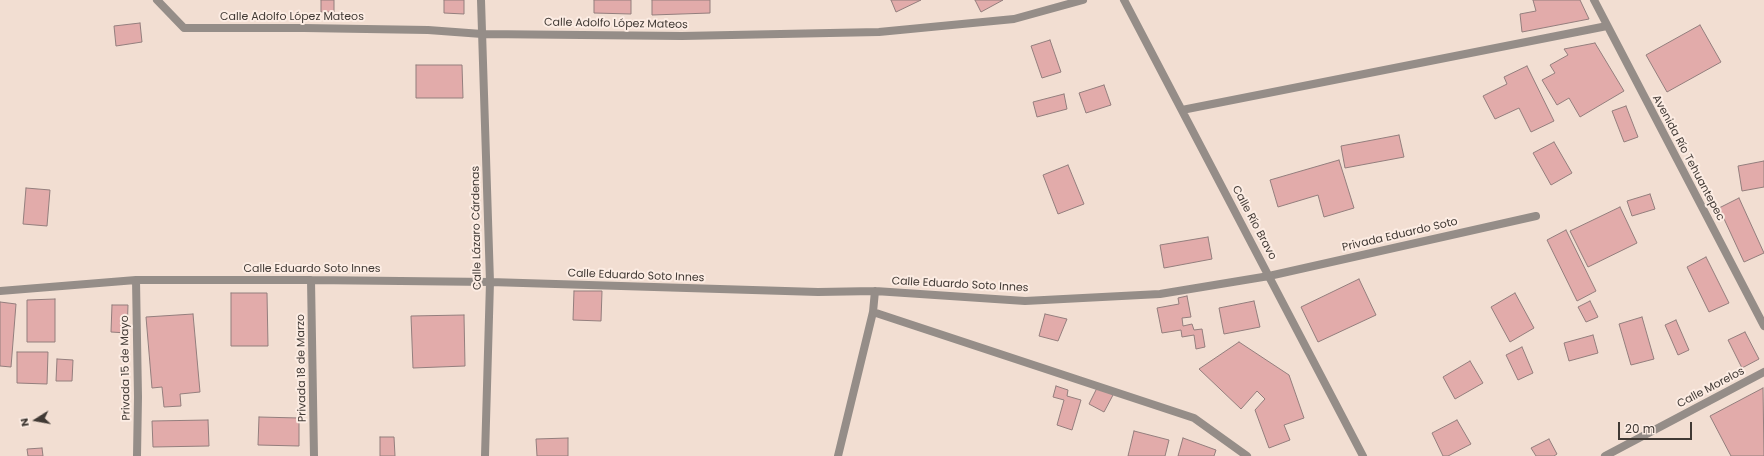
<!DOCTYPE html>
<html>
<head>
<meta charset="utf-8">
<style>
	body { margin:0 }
	#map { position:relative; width:1764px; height:456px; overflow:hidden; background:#f2ded2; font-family:Poppins,sans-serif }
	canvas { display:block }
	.north { position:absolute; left:16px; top:400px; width:40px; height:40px; -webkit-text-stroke:3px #fcece3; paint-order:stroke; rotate:259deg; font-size:11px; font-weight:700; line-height:16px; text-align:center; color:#403934 }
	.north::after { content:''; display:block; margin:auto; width:14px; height:18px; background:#403934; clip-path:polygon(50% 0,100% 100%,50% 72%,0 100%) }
	.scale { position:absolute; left:1618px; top:422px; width:74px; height:18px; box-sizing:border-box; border:2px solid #403934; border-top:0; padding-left:5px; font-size:12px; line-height:14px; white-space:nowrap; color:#403934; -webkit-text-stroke:3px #fcece3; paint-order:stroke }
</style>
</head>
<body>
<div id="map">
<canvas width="1764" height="456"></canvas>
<div class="north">N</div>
<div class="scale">20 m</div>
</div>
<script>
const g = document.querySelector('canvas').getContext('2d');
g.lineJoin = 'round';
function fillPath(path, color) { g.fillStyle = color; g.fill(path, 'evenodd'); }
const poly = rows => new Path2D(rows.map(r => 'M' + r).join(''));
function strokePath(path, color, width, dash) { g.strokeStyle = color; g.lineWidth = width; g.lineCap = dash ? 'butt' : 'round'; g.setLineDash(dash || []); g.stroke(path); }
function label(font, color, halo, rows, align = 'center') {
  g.font = font + ' Poppins,sans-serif'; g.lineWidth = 4; g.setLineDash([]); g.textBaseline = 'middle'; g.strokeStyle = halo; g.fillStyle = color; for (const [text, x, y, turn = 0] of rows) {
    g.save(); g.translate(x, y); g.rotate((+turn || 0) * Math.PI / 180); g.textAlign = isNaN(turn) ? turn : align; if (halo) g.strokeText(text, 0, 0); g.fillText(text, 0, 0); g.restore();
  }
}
const building = poly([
	[321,0,334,0,334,12,321,12,321,0],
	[444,0,464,0,464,14,444,13,444,0],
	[594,0,631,0,631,14,594,13,594,0],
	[652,0,710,0,710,13,652,15,652,0],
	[891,0,921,0,896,12,891,0],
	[975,0,1003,0,981,12,975,0],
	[1533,0,1580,0,1589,19,1522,32,1520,14,1536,11,1533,0],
	[140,23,142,42,116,46,114,26,140,23],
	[1700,25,1721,62,1667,92,1646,55,1700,25],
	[1050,40,1061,72,1042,78,1031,46,1050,40],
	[1595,43,1624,91,1580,117,1569,98,1557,105,1542,80,1555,73,1550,65,1568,55,1564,49,1595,43],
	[416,65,462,65,463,98,416,98,416,65],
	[1527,66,1554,121,1531,132,1519,108,1495,119,1483,96,1507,84,1504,77,1527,66],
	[1104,85,1111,105,1086,113,1079,93,1104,85],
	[1064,94,1067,109,1037,117,1033,102,1064,94],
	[1626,106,1638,137,1624,142,1612,111,1626,106],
	[1399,135,1404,157,1345,168,1341,146,1399,135],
	[1554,142,1572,173,1551,185,1533,153,1554,142],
	[1339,160,1354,208,1324,217,1318,195,1278,207,1270,180,1339,160],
	[1764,161,1764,187,1742,191,1738,166,1764,161],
	[1068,165,1084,204,1058,214,1043,175,1068,165],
	[26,188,50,190,47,226,23,224,26,188],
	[1650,194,1655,209,1632,216,1627,201,1650,194],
	[1739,198,1764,253,1744,262,1719,208,1739,198],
	[1620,207,1637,243,1588,267,1570,231,1620,207],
	[1566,230,1596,291,1577,301,1547,240,1566,230],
	[1208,237,1212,259,1164,268,1160,245,1208,237],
	[1706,257,1729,303,1709,312,1687,267,1706,257],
	[1359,279,1376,315,1318,342,1301,307,1359,279],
	[574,291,602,291,601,321,573,320,574,291],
	[231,293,267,293,268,346,231,346,231,293],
	[1515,293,1534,328,1510,342,1491,307,1515,293],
	[1187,296,1191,317,1182,318,1183,326,1192,324,1194,330,1202,329,1205,347,1196,349,1194,335,1182,337,1181,330,1162,333,1157,308,1179,304,1178,298,1187,296],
	[55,299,55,342,27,342,27,300,55,299],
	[1254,301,1260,327,1224,334,1219,308,1254,301],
	[1590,301,1598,317,1586,322,1578,307,1590,301],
	[0,302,16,304,11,367,0,366,0,302],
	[112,305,128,305,127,333,111,332,112,305],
	[193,314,200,392,180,394,181,406,164,407,162,387,152,388,146,317,193,314],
	[1045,314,1067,319,1058,341,1039,336,1045,314],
	[464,315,465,366,413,368,411,316,464,315],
	[1642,317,1654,359,1631,365,1619,324,1642,317],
	[1676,320,1689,350,1678,355,1665,325,1676,320],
	[1745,332,1759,359,1742,368,1728,340,1745,332],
	[1593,335,1598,353,1569,361,1564,343,1593,335],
	[1239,342,1289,375,1304,418,1284,425,1290,440,1269,448,1255,410,1265,399,1257,391,1241,409,1199,369,1239,342],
	[1522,347,1533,373,1518,380,1506,355,1522,347],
	[17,352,48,352,47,384,17,383,17,352],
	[57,359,73,360,72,381,56,381,57,359],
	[1470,361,1483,383,1455,399,1443,377,1470,361],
	[1056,386,1068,390,1067,396,1081,400,1072,430,1057,425,1064,400,1053,397,1056,386],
	[1098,386,1113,395,1104,412,1089,404,1098,386],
	[1763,388,1764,456,1731,456,1710,416,1763,388],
	[259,417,299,418,299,446,258,445,259,417],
	[208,420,209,446,153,447,152,421,208,420],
	[1457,420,1471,444,1448,456,1443,456,1432,433,1457,420],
	[1134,431,1169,440,1165,456,1128,456,1134,431],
	[380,437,394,437,395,456,380,456,380,437],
	[568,438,568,456,537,456,536,439,568,438],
	[1183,438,1216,450,1214,456,1178,456,1183,438],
	[1549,439,1557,454,1554,456,1536,456,1531,448,1549,439],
	[42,448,43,456,28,456,27,449,42,448]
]);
const street = poly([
	[157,0,184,28,304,28,428,30,482,34,682,36,879,32,1014,19,1083,0],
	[481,0,490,282,485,456],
	[1124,0,1363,456],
	[1594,0,1764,326],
	[1182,110,1607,26],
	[136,280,138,397,137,456],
	[311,280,314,456],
	[0,291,136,280,311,280,490,282,818,292,875,291,1025,301,1160,294,1269,276,1536,216],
	[873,312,1194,418,1247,456],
	[838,456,873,312,875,291],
	[1605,456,1764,372]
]);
const streetNames = [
	["Calle Adolfo López Mateos",292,17],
	["Calle Adolfo López Mateos",616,24,1],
	["Avenida Río Tehuantepec",1688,158,62],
	["Calle Río Bravo",1254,223,62],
	["Calle Lázaro Cárdenas",477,228,-91],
	["Privada Eduardo Soto",1400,235,-13],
	["Calle Eduardo Soto Innes",312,269],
	["Calle Eduardo Soto Innes",636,276,2],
	["Calle Eduardo Soto Innes",960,285,3],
	["Privada 15 de Mayo",126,368,-91],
	["Privada 18 de Marzo",302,368,-91],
	["Calle Morelos",1711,388,-28]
];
fillPath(building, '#e2abaa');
strokePath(building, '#937e7d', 1);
strokePath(street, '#958d88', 8);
label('11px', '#403934', '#fcece3', streetNames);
</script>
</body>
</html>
